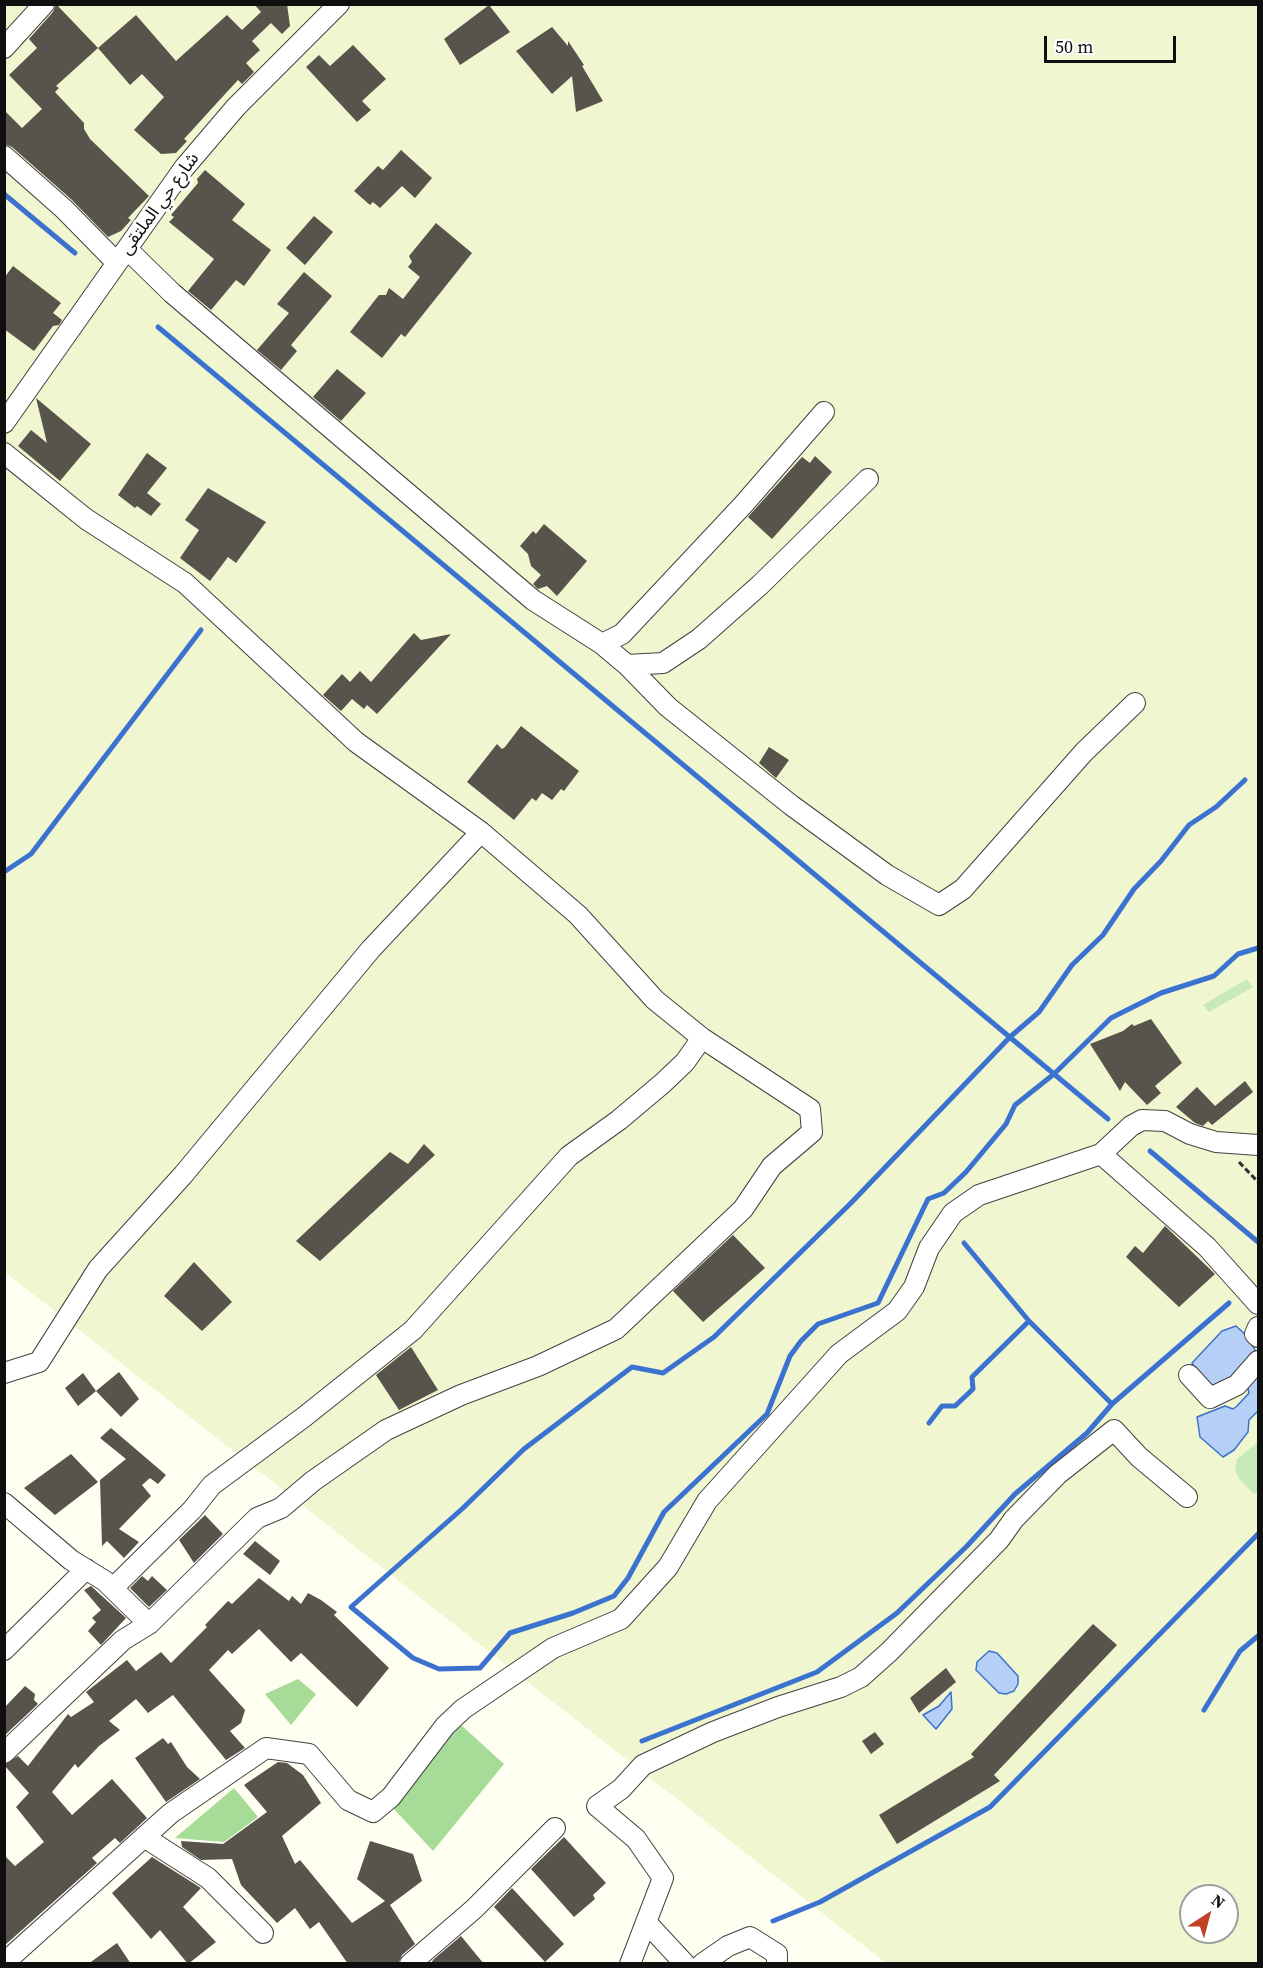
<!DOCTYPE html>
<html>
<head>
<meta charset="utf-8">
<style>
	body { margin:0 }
	#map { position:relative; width:1263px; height:1968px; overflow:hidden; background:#fffff1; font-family:"Source Serif 4",serif }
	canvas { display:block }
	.frame { position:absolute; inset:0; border:6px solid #0f0f0f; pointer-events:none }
	.north { position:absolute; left:1179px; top:1884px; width:60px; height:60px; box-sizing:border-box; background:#fff; border:2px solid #9f9f9f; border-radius:50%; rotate:36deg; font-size:16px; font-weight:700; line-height:24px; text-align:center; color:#0f0f0f }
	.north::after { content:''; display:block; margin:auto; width:21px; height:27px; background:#c24124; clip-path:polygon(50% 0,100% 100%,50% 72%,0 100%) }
	.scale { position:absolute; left:1044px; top:36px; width:132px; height:27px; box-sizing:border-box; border:3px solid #0f0f0f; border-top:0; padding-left:8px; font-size:18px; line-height:21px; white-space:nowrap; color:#0f0f0f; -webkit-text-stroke:4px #fff; paint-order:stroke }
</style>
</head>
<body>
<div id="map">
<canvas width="1263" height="1968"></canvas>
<div class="frame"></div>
<div class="north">N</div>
<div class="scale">50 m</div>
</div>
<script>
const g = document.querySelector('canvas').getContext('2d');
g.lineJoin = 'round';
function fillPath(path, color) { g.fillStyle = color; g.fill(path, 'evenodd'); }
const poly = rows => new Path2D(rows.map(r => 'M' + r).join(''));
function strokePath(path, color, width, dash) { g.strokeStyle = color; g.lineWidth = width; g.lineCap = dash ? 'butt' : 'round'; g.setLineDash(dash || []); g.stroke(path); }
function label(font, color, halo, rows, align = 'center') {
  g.font = font + ' "Source Serif 4","Noto Sans Arabic",serif'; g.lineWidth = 6; g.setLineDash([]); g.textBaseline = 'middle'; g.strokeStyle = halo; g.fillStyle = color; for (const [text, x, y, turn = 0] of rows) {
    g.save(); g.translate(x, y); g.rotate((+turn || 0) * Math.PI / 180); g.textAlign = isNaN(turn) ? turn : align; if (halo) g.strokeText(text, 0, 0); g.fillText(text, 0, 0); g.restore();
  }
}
const farmland = poly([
	[4,5,1258,5,1258,1963,886,1963,5,1272],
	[1191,1896,1227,1896,1227,1932,1191,1932]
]);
const green = poly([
	[1247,979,1253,987,1209,1012,1203,1005],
	[1258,1442,1258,1491,1254,1494,1239,1479,1235,1470,1237,1459]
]);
const forest = poly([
	[298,1679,316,1694,291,1725,265,1694],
	[460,1724,504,1764,433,1851,393,1808],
	[234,1788,258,1817,224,1842,175,1838]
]);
const water = poly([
	[1236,1326,1247,1336,1255,1350,1250,1364,1226,1387,1209,1388,1192,1363,1222,1331,1236,1326],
	[1258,1367,1258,1411,1249,1420,1248,1432,1234,1450,1223,1457,1200,1437,1197,1417,1225,1406,1233,1409,1237,1406,1249,1393,1246,1381,1258,1367],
	[989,1651,997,1653,1018,1676,1018,1684,1014,1691,1006,1694,999,1693,976,1670,977,1662,989,1651],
	[951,1692,952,1709,936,1729,923,1715,939,1706,951,1692]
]);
const stream = poly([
	[4,194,75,253],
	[158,327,1108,1119],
	[1245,780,1216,807,1189,825,1161,861,1134,889,1103,935,1072,965,1039,1012,1010,1037,851,1203,714,1337,663,1373,632,1367,524,1449,462,1509,351,1607,413,1658,439,1669,480,1668,510,1633,573,1613,614,1596,628,1578,664,1512,767,1414,790,1356,801,1341,818,1324,878,1303,928,1199,944,1193,966,1172,1006,1124,1015,1105,1054,1074,1111,1018,1161,993,1214,976,1238,954,1258,948],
	[4,872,31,854,201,630],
	[1150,1151,1258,1242],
	[964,1243,1029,1321,1112,1404,1229,1303],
	[929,1423,942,1406,955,1406,973,1389,972,1377,1029,1321],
	[1204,1710,1240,1651,1258,1636],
	[642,1741,817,1672,897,1613,966,1547,1015,1494,1087,1433,1112,1404],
	[773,1921,820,1902,990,1807,1258,1534]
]);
const building = poly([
	[56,4,98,48,56,86,59,88,55,92,84,123,84,129,90,139,149,196,128,218,131,220,121,231,108,237,72,200,12,147,4,144,4,110,22,128,42,109,9,75,37,48,29,39,53,12],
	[254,4,287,4,290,26,282,34,271,23,252,41,260,50,246,63,254,72,242,84,238,80,226,93,184,139,187,141,176,153,161,154,134,130,164,97,142,74,130,85,98,48,136,15,176,61,227,15,242,30,261,12],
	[489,5,510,32,460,65,444,39],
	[552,27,568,46,568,41,584,65,582,66,603,101,576,112,572,76,552,94,516,51],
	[353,45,386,79,362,101,371,110,357,122,306,67,319,55,330,66],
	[401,150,432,178,415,198,402,186,380,208,373,202,370,205,354,191,378,166,383,170],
	[205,170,245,204,232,220,271,250,244,286,236,280,211,310,188,291,214,259,169,222,174,217,171,215,198,183,197,179],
	[314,216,333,232,305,265,286,248],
	[436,223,472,253,405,337,401,334,382,358,350,332,379,295,386,295,389,288,403,299,420,277,408,267,412,262,409,256],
	[13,266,61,303,53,313,62,320,59,325,53,326,34,351,4,329,4,278],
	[304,272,332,296,291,345,297,351,281,370,257,350,289,313,277,304],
	[337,369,366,393,341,421,313,397],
	[36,398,91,444,60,481,18,446,31,430,47,443],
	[147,453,167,468,147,493,161,504,151,516,137,506,135,508,118,495],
	[815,456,832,472,772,539,748,517,802,457,810,463],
	[208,488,266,522,236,563,228,557,210,581,180,558,199,530,185,520],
	[544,524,587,561,557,596,547,586,538,589,533,584,541,575,531,566,528,554,520,546,533,531,536,534],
	[414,633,421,640,451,634,377,714,367,705,364,709,352,699,341,711,323,695,342,674,350,682,360,671,371,682],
	[521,726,579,771,564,791,561,789,552,800,542,793,536,801,532,798,514,820,467,782,497,744,502,749,505,747],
	[769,747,789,760,776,778,759,763],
	[1151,1019,1182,1063,1155,1086,1161,1093,1147,1105,1125,1082,1120,1091,1090,1044,1123,1031,1132,1024,1134,1026],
	[1245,1081,1253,1092,1212,1125,1208,1121,1203,1126,1195,1123,1176,1107,1197,1087,1215,1106],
	[424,1144,435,1155,320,1261,296,1241,390,1152,408,1164],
	[1165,1226,1215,1274,1179,1307,1126,1257,1135,1246,1143,1253],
	[733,1235,765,1268,703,1322,673,1291],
	[194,1262,232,1302,202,1331,164,1296],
	[411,1347,438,1390,399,1410,376,1375],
	[119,1372,139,1399,121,1417,96,1391,78,1406,65,1388,83,1373,96,1391],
	[111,1428,166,1475,158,1484,150,1478,142,1485,151,1496,119,1529,139,1542,124,1558,107,1541,102,1546,100,1480,126,1459,100,1438],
	[71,1454,98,1482,55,1515,24,1488],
	[205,1515,223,1534,194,1563,179,1540],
	[255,1541,280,1561,270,1575,243,1554],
	[142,1576,148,1581,152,1576,167,1590,149,1607,130,1588],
	[259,1578,289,1601,292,1596,301,1604,308,1593,321,1600,337,1612,334,1615,389,1668,357,1707,301,1653,291,1662,259,1629,232,1654,228,1650,209,1670,245,1710,241,1723,230,1731,245,1748,226,1760,173,1695,148,1713,136,1699,109,1721,120,1730,99,1746,78,1768,75,1764,52,1792,72,1815,112,1779,147,1818,120,1843,115,1838,92,1858,97,1863,4,1946,4,1855,15,1866,44,1842,16,1807,29,1793,4,1765,18,1756,28,1766,68,1714,71,1717,94,1702,86,1692,127,1660,136,1671,161,1652,171,1663,207,1627,205,1625,228,1601,232,1604],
	[91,1586,126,1618,101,1645,88,1631,96,1622,92,1618,101,1610,84,1590],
	[1093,1624,1117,1645,994,1775,1000,1781,897,1844,879,1815,974,1757,971,1754],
	[946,1668,956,1682,919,1713,910,1698],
	[25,1686,35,1694,34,1700,38,1704,4,1736,4,1708],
	[875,1732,884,1744,871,1754,862,1741],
	[163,1738,168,1744,171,1742,187,1767,200,1779,166,1802,135,1758],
	[278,1762,287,1763,303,1775,321,1803,282,1836,295,1864,300,1860,352,1923,385,1901,357,1879,370,1841,413,1854,422,1881,390,1905,415,1944,402,1955,398,1964,348,1964,319,1922,310,1929,295,1908,277,1923,241,1885,232,1859,201,1860,182,1847,181,1841,223,1844,267,1812,244,1785],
	[564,1837,606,1883,593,1895,595,1899,574,1917,531,1869],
	[152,1857,201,1888,183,1907,216,1942,188,1964,160,1930,151,1939,112,1893],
	[512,1888,564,1944,545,1962,494,1907],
	[461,1936,484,1964,430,1964,434,1959],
	[117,1943,131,1964,88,1964]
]);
const path = poly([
	[1239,1162,1258,1182]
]);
const minor = poly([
	[4,48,44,4],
	[4,156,64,209,117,263],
	[127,249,172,293,533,600,602,644,627,665,668,707,791,805,887,875,939,905,963,889,1084,752,1135,703],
	[4,423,184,168,236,107,339,4],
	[4,453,86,519,185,583,356,742,481,832,578,915,655,1000,702,1038,685,1062,663,1083,619,1120,569,1156,413,1330,304,1417,212,1485,192,1510,113,1588],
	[602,644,622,634,743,505,824,412],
	[627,665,663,663,699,639,760,585,868,479],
	[1101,1154,1207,1247,1258,1304],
	[1258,1327,1255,1334,1258,1337],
	[4,1373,39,1362,98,1269,183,1175,371,949,481,832],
	[1189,1375,1210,1398,1237,1385,1258,1361],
	[4,1503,71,1560,105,1581,149,1624],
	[4,1650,86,1569],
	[4,1753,123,1640,149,1624,257,1518,281,1508,313,1481,386,1430,461,1395,538,1366,616,1329,743,1209,772,1166,812,1132,810,1109,702,1038],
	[144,1837,208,1878,263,1933],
	[646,1922,685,1964],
	[4,1963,171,1813,266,1748,309,1754,348,1800,373,1812,391,1797,445,1726,463,1709,553,1648,621,1619,668,1567,707,1501,839,1354,897,1311,914,1287,929,1248,953,1213,979,1195,1101,1154,1131,1126,1142,1120,1165,1121,1190,1134,1216,1142,1258,1145],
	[410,1964,474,1909,555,1828],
	[630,1964,663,1878,636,1839,597,1806,621,1789,643,1765,713,1732,778,1707,841,1687,861,1677,889,1652,999,1540,1014,1519,1058,1474,1114,1430,1139,1457,1187,1497],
	[702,1964,728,1946,750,1937,777,1954,777,1964]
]);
const streetNames = [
	["شارع حي الملتقى",160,204,-54]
];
fillPath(farmland, '#f0f6d0');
fillPath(green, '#c8eab9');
fillPath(forest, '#a7db98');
fillPath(water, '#b5cff7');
strokePath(water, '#3b72cf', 1.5);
strokePath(stream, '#3b72cf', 5);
fillPath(building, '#58534b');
strokePath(minor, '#424242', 22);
strokePath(path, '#313131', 3, [6, 3]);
strokePath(minor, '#fff', 20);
label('18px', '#0f0f0f', '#fff', streetNames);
</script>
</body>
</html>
